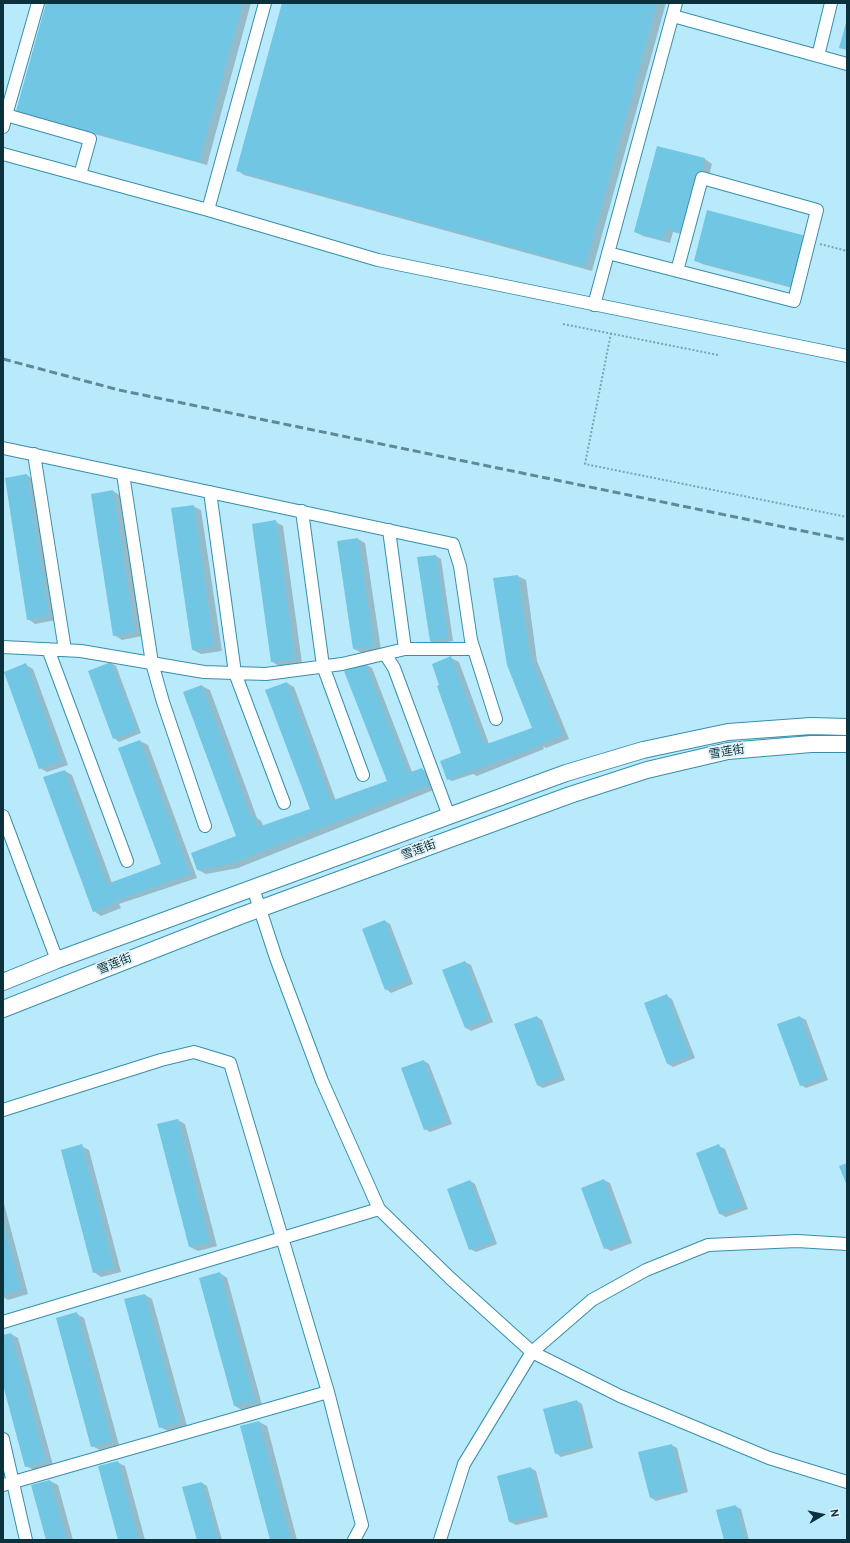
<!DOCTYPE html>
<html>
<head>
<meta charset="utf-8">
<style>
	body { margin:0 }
	#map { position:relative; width:850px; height:1543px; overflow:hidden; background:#b9eafc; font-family:Overpass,sans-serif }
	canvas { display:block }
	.frame { position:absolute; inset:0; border:4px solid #0b313d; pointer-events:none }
	.north { position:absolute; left:802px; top:1495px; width:40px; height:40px; -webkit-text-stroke:3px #e1f1f7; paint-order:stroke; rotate:81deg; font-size:11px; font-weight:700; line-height:16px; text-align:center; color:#0b313d }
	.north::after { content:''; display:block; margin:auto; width:14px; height:18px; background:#0b313d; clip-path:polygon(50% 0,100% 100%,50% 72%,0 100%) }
</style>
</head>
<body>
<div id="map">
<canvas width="850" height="1543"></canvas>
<div class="frame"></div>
<div class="north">N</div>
</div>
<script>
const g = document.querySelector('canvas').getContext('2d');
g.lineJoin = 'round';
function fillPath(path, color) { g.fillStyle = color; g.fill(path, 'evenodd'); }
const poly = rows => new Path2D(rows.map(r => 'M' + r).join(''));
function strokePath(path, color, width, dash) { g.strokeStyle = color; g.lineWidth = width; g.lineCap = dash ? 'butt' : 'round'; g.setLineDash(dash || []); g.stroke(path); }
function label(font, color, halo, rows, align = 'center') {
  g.font = font + ' Overpass,"Noto Sans SC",sans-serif'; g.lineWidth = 4; g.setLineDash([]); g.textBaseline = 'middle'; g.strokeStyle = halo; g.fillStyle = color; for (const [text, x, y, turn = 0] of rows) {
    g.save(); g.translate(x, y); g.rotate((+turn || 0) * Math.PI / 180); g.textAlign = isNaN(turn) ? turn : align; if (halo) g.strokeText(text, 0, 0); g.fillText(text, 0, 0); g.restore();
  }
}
const shadow = poly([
	[47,3,251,3,207,165,25,115,17,110],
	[283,3,666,3,592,271,244,175,237,170],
	[705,159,712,164,693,237,673,232,670,243,643,236,635,232],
	[708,211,800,290,702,264,695,260],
	[27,475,34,480,56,620,35,624,28,619],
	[113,491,121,496,142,636,122,640,114,635],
	[193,506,201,510,222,651,201,654,193,650],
	[276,522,283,526,302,663,279,666,271,661],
	[358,539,365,543,381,650,362,653,354,649],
	[436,556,441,559,453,641,436,644,430,641],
	[518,576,526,580,537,661,569,739,546,748,543,746,544,749,477,776,473,774,452,781,448,779,463,755,441,685,451,658,459,662,489,744,533,728],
	[111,663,116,666,141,733,119,742,114,738],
	[365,664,372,668,412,772,422,769,429,773,436,789,238,868,206,874,198,870,237,836,202,686,210,690,257,818,261,821,264,827,311,810,287,683,294,687,336,801,388,782],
	[26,665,33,669,68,765,47,772,40,768],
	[140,741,148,745,197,878,119,904,121,908,101,916,94,911,65,771,72,775,112,883,161,865],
	[385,921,390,924,413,984,391,993,386,989],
	[465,962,471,965,493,1022,471,1031,466,1028],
	[667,996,672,999,695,1058,673,1067,668,1064],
	[537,1017,542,1020,565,1080,543,1088,537,1085],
	[800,1017,806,1020,828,1080,806,1088,801,1085],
	[424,1061,429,1064,452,1124,430,1132,425,1129],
	[178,1120,185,1124,217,1246,198,1251,190,1247],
	[81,1146,89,1150,121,1272,101,1277,94,1272],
	[719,1146,725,1149,748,1209,726,1217,720,1214,698,1154],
	[604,1180,610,1183,632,1243,611,1251,605,1248],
	[470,1181,475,1184,497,1244,476,1252,470,1249],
	[3,1200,28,1294,8,1300,3,1297],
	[220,1273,227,1278,262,1405,242,1410,235,1406],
	[145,1295,152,1299,187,1426,168,1431,160,1427],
	[77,1314,84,1318,119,1445,100,1450,92,1446],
	[11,1334,18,1338,53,1465,34,1470,26,1466,3,1381,3,1336],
	[577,1401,582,1404,593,1448,561,1457,556,1453],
	[259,1422,267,1426,297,1540,271,1540,241,1427],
	[671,1445,677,1448,688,1492,656,1501,650,1497],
	[117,1462,125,1466,145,1540,119,1540],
	[530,1468,536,1471,548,1517,516,1525,510,1522],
	[50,1481,58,1485,73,1540,47,1540,32,1486],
	[202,1483,207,1486,222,1540,198,1540],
	[735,1506,741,1509,749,1540,726,1540]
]);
const building = poly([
	[46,3,243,3,199,162,16,111],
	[282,3,657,3,585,267,236,171],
	[847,19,847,50,839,48],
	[657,146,705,158,685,234,666,229,663,240,634,232],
	[707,210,806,236,793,287,694,261],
	[27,474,49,616,27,620,5,478],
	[113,490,135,632,113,636,91,494],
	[194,505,214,647,192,650,171,508],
	[276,520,295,659,271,662,252,524],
	[358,538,374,646,353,649,337,541],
	[436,555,448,639,430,641,417,557],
	[518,575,530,656,562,735,538,745,539,746,447,780,440,761,461,753,437,686,439,685,432,664,451,656,484,745,532,728,507,665,493,578],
	[111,662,137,730,113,739,88,671],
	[26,663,61,761,39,769,4,672],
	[365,663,408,773,422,768,429,785,230,864,197,870,191,853,236,836,183,692,202,685,251,817,254,816,258,827,310,809,265,690,287,682,331,801,387,781,344,671],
	[140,740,190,874,113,902,114,904,93,912,43,777,65,770,107,884,161,864,118,748],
	[385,920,408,981,385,990,362,929],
	[465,961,488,1019,465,1028,442,970],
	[667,994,690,1056,667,1064,644,1003],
	[537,1016,560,1077,537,1085,514,1024],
	[800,1016,823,1077,800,1086,777,1024],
	[424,1060,447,1121,424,1130,401,1068],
	[178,1119,210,1242,189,1247,157,1124],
	[82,1144,114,1268,93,1273,61,1150],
	[719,1144,743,1206,719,1214,696,1153],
	[847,1163,847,1186,839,1166],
	[604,1179,627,1240,604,1249,581,1188],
	[470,1180,493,1241,469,1250,447,1189],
	[4,1224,21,1290,3,1295,3,1225],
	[220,1272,255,1401,234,1406,199,1278],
	[145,1294,180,1422,159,1428,124,1299],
	[77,1312,112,1441,91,1447,56,1318],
	[11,1333,46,1461,25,1467,3,1385,3,1335],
	[577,1400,588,1446,555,1454,543,1409],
	[259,1421,291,1540,270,1540,240,1426],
	[672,1444,683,1490,650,1498,638,1452],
	[118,1461,139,1540,118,1540,98,1466],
	[531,1467,543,1514,509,1522,497,1476],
	[50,1480,67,1540,46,1540,31,1485],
	[202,1482,218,1540,197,1540,182,1487],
	[736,1505,745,1540,724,1540,716,1510]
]);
const path = poly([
	[820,244,847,251],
	[563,324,718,355],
	[611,333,585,464,847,517]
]);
const minor = poly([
	[38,3,6,115,90,139,80,175],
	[673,16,847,64],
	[818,56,831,3],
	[3,127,6,115],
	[3,154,208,210,378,260,847,356],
	[208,210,265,3],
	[608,253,794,301,817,210,702,178,677,271],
	[594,305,676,3],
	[3,448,453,544,460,566,471,640,496,719],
	[34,454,65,650],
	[123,474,152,663,163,702,205,826],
	[210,492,235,673,284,803],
	[302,511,323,666,363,775],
	[389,530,405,649],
	[3,647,81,651,204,672,266,674,342,664,405,649,474,649],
	[48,649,127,861],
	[385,654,394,668,449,816],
	[3,816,57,960],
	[253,888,276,958,322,1081,379,1209,450,1278,532,1352,620,1396,769,1458,847,1482],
	[3,1110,161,1060,194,1052,230,1063,328,1392,362,1525,354,1540],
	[3,1322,379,1209],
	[3,1439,26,1540],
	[3,1485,328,1392],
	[440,1540,464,1464,532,1352,592,1300,646,1270,708,1245,797,1241,847,1244]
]);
const major = poly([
	[3,982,57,960,566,773,643,750,728,732,811,726,847,727],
	[3,1009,240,916,570,795,647,770,728,751,811,744,847,744]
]);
const rail = poly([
	[3,359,119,390,847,540]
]);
const streetNames = [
	["雪莲街",727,753,-9],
	["雪莲街",419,851,-20],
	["雪莲街",115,965,-22]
];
fillPath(shadow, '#0003');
fillPath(building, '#70c6e3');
strokePath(minor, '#368fab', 14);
strokePath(major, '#368fab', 18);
strokePath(path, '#78a5b4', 2, [2, 2]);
strokePath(minor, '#fff', 12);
strokePath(major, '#fff', 16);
strokePath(rail, '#5e8a98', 3, [8, 4]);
label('12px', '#0b313d', '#e1f1f7', streetNames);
</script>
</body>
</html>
